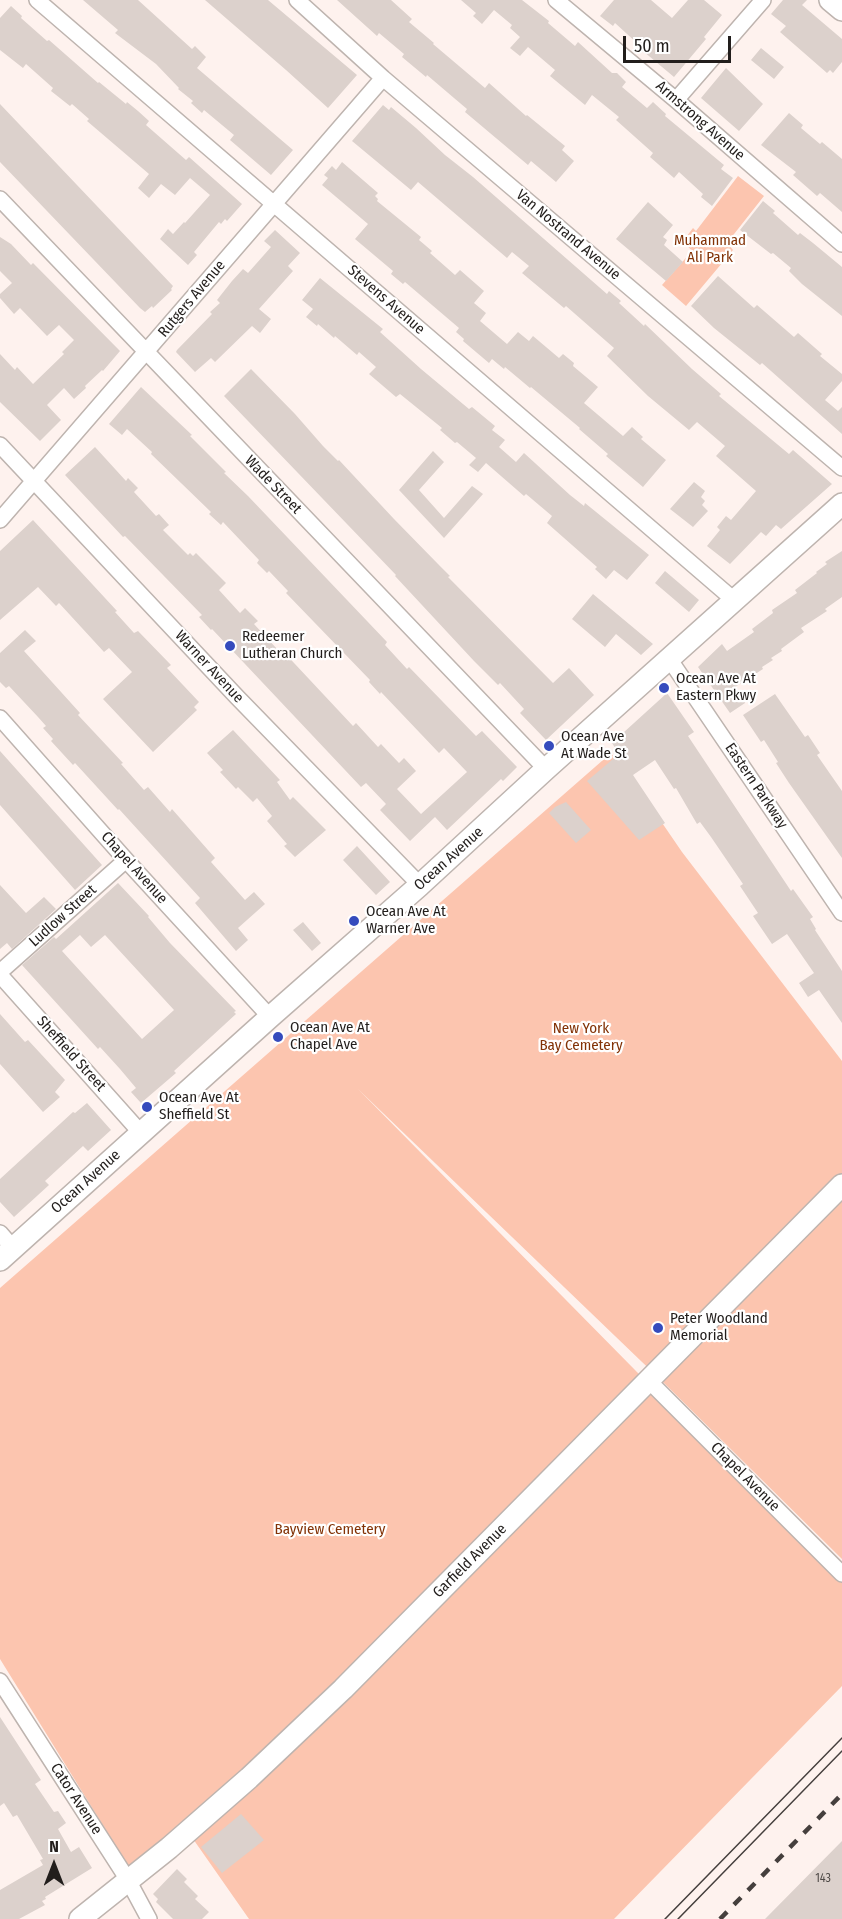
<!DOCTYPE html>
<html>
<head>
<meta charset="utf-8">
<style>
	body { margin:0 }
	#map { position:relative; width:842px; height:1919px; overflow:hidden; background:#fef2ee; font-family:"Fira Sans Condensed",sans-serif }
	canvas { display:block }
	.north { position:absolute; left:24px; top:1835px; width:60px; height:60px; -webkit-text-stroke:4px #fff; paint-order:stroke; rotate:0deg; font-size:16px; font-weight:700; line-height:24px; text-align:center; color:#221e1c }
	.north::after { content:''; display:block; margin:auto; width:21px; height:27px; background:#221e1c; clip-path:polygon(50% 0,100% 100%,50% 72%,0 100%) }
	.scale { position:absolute; left:623px; top:36px; width:108px; height:27px; box-sizing:border-box; border:3px solid #221e1c; border-top:0; padding-left:8px; font-size:18px; line-height:21px; white-space:nowrap; color:#221e1c; -webkit-text-stroke:4px #fff; paint-order:stroke }
</style>
</head>
<body>
<div id="map">
<canvas width="842" height="1919"></canvas>
<div class="north">N</div>
<div class="scale">50 m</div>
</div>
<script>
const g = document.querySelector('canvas').getContext('2d');
g.lineJoin = 'round';
function fillPath(path, color) { g.fillStyle = color; g.fill(path, 'evenodd'); }
const poly = rows => new Path2D(rows.map(r => 'M' + r).join(''));
function strokePath(path, color, width, dash) { g.strokeStyle = color; g.lineWidth = width; g.lineCap = dash ? 'butt' : 'round'; g.setLineDash(dash || []); g.stroke(path); }
function label(font, color, halo, rows, align = 'center') {
  g.font = font + ' "Fira Sans Condensed",sans-serif'; g.lineWidth = 4.5; g.setLineDash([]); g.textBaseline = 'middle'; g.strokeStyle = halo; g.fillStyle = color; for (const [text, x, y, turn = 0] of rows) {
    g.save(); g.translate(x, y); g.rotate((+turn || 0) * Math.PI / 180); g.textAlign = isNaN(turn) ? turn : align; if (halo) g.strokeText(text, 0, 0); g.fillText(text, 0, 0); g.restore();
  }
}
const green = poly([
	[738,176,764,196,727,243,733,250,686,306,662,285,692,251,683,241,693,228,696,231],
	[611,753,656,814,682,852,842,1061,842,1559,667,1386,358,1089,842,1580,842,1686,614,1919,249,1919,184,1826,130,1869,0,1659,0,1288]
]);
const building = poly([
	[83,0,138,0,192,49,195,46,206,57,197,68,293,150,271,175,230,140,234,135,204,110,202,113,191,103,193,101,178,89,179,88,156,64,115,33,118,30],
	[205,0,268,0,357,75,328,108,286,70],
	[337,0,391,0,412,19,409,22,434,43,433,44,485,88,489,83,526,116,527,115,565,146,562,150,574,161,556,182,531,161,528,165,465,112,467,109,454,98,427,75,426,77,402,57,404,54,379,33,377,36],
	[461,0,522,0,549,21,548,23,575,46,578,42,612,73,617,73,626,82,622,87,647,108,653,102,666,114,665,116,724,165,721,169,733,178,712,206,701,197,703,194,679,172,674,178,650,157,653,153,616,120,619,117,592,95,585,105,550,76,555,70,528,47,520,56,510,48,520,37,510,28,512,25,494,10,482,24,473,16,476,13],
	[614,0,651,0,672,18,688,0,704,0,722,15,704,37,706,39,674,77,637,46,638,44,615,23,613,26,600,16],
	[783,0,807,0,802,5,842,39,842,62,833,73,830,70,827,73,780,32,786,26,771,14],
	[11,6,22,16,21,18,47,41,49,40,98,83,99,82,126,104,127,102,138,111,149,121,146,125,186,160,189,157,242,204,227,221,225,219,221,224,219,222,194,252,197,255,188,265,160,239,168,229,173,234,184,222,185,223,210,195,190,178,175,195,161,184,149,198,138,188,149,174,87,121,89,119,72,104,70,106,51,91,53,88,26,64,23,68,0,50,0,18],
	[761,48,784,67,774,79,751,60],
	[726,68,763,104,739,131,701,98],
	[0,104,173,286,171,289,172,290,153,308,152,306,145,312,140,308,0,162],
	[383,105,389,110,391,107,416,128,445,155,473,177,607,294,609,291,621,301,619,303,644,326,645,324,692,369,721,394,719,396,789,454,793,450,832,484,781,529,776,525,766,536,761,532,730,564,707,546,720,530,717,527,726,516,731,520,756,491,716,456,725,446,697,422,689,430,648,396,607,356,614,348,566,306,564,308,522,273,529,266,512,252,507,258,418,182,411,190,352,141],
	[789,113,803,125,801,128,820,144,822,142,842,159,842,212,820,193,817,196,793,175,796,172,761,145],
	[342,162,378,193,375,196,378,199,377,201,421,237,419,240,432,251,430,253,455,275,460,270,484,291,474,303,486,313,480,321,507,344,518,332,529,341,533,336,559,358,563,354,574,363,573,366,598,387,584,403,623,436,632,427,643,437,641,439,666,460,643,487,606,456,608,454,579,429,580,428,531,387,530,388,505,367,504,369,492,359,489,363,463,341,464,339,456,332,459,328,405,282,403,284,391,274,393,271,355,239,368,224,322,185,328,178,324,175,332,166,336,170],
	[763,201,775,211,773,213,798,235,800,233,813,243,842,267,842,316,802,284,789,271,791,268,773,253,771,254,740,230],
	[648,202,673,225,663,237,667,240,664,245,683,262,666,281,616,239],
	[275,230,300,253,288,266,293,271,259,309,271,319,260,333,252,326,215,362,211,358,195,372,176,352,177,350,212,314,210,312,220,303,217,300,232,281,243,269,248,273,271,247,264,241],
	[0,237,11,244,31,265,33,263,120,351,103,371,102,370,85,386,86,388,74,399,64,388,47,405,61,420,40,441,0,402,0,354,15,370,17,367,33,384,64,354,62,352,74,340,59,325,47,336,20,308,14,314,0,298,0,294,12,283,0,271],
	[718,276,754,308,757,305,794,337,798,333,822,354,820,356,842,374,842,381,825,400,838,411,842,407,842,434,771,371,762,363,760,365,714,328,691,306],
	[320,278,383,329,380,332,421,369,469,409,472,407,495,426,492,430,505,440,499,447,516,462,524,453,570,495,584,506,585,503,649,555,627,580,614,570,606,579,595,569,597,567,547,523,552,516,526,494,524,496,486,463,478,472,469,465,476,458,457,442,455,443,440,430,442,428,400,394,396,397,369,374,376,367,359,352,357,355,335,336,334,338,318,324,317,326,306,317,313,309,302,300],
	[251,369,295,414,323,446,338,461,339,460,394,519,438,564,450,576,448,577,553,683,569,668,594,695,546,740,520,713,524,709,500,683,498,685,474,661,395,576,396,575,224,396],
	[141,387,192,435,190,436,226,472,224,473,248,496,387,642,385,645,407,669,409,667,476,736,482,731,517,767,503,781,501,779,447,830,435,817,410,841,380,810,386,804,366,783,361,787,212,629,211,630,199,617,202,615,125,536,123,537,65,475,95,447,126,481,128,478,138,488,134,492,156,516,159,514,169,525,163,530,188,555,190,553,193,556,196,553,226,583,219,590,240,613,245,608,258,621,254,624,278,650,280,648,353,726,356,723,378,747,381,744,399,763,404,758,416,771,397,789,421,814,467,772,444,748,439,753,381,692,380,694,369,682,370,680,286,593,288,591,269,571,267,573,257,563,259,560,223,522,221,525,209,514,211,512,151,454,152,452,127,429,122,435,109,424],
	[433,451,444,462,419,490,444,518,472,486,483,494,444,538,399,490],
	[694,482,705,491,701,497,705,501,702,505,708,511,693,527,670,509],
	[33,520,117,611,115,612,134,633,138,631,171,665,167,668,199,702,194,707,197,710,153,752,103,699,132,672,109,648,104,652,59,603,56,606,38,587,0,620,0,551],
	[842,551,842,597,825,609,827,611,801,628,804,632,781,649,782,651,771,658,773,660,762,667,763,669,735,687,745,703,730,713,698,667,722,644,727,651,754,632,752,629,773,613,772,610,797,593,795,590,817,573,816,572,827,564,825,562],
	[665,571,699,600,689,612,655,583],
	[593,594,653,644,641,655,616,634,605,647,572,619],
	[25,630,36,641,24,651,80,713,78,715,123,763,121,764,144,790,148,787,170,812,172,809,215,858,211,862,245,900,254,892,265,904,238,928,248,940,236,951,195,903,200,898,119,809,118,810,75,763,73,765,51,741,53,739,43,728,46,726,38,717,9,686,6,688,0,682,0,653],
	[667,693,694,732,688,736,791,891,793,889,813,917,810,919,816,929,815,930,842,971,842,1023,819,990,808,997,799,983,814,973,787,934,772,944,753,916,758,913,740,886,743,884,711,837,700,822,697,824,676,788,674,789,655,760,633,775,665,823,639,840,587,781,619,754,612,743],
	[775,694,805,737,808,735,820,753,817,755,842,791,842,858,789,783,776,763,778,762,764,740,761,742,743,715],
	[233,730,280,780,277,782,290,800,293,797,326,830,295,857,284,846,287,844,267,821,272,816,257,798,253,802,238,787,236,789,220,772,223,770,207,753],
	[0,751,102,865,75,890,0,805],
	[566,802,591,830,576,843,549,813,555,807],
	[357,846,390,882,376,895,343,860],
	[118,883,149,916,148,917,170,943,236,1011,234,1012,236,1014,174,1071,176,1073,141,1103,131,1092,136,1088,120,1069,100,1047,98,1049,22,965,54,937,56,939],
	[80,935,91,947,105,935,174,1010,142,1039,62,951],
	[0,885,26,913,44,897,56,909,12,949,7,943,0,949],
	[303,922,321,943,312,951,293,930],
	[0,1014,25,1042,28,1040,65,1080,55,1092,60,1097,43,1112,0,1064],
	[87,1103,111,1130,88,1151,83,1146,45,1181,49,1185,14,1217,0,1202,0,1179,73,1112,75,1113],
	[0,1717,41,1780,35,1784,54,1812,58,1811,66,1823,58,1829,71,1852,79,1847,92,1868,45,1897,46,1899,42,1901,45,1905,19,1919,0,1919,0,1890,43,1865,40,1860,43,1859,17,1815,13,1817,4,1803,0,1806],
	[241,1814,264,1840,222,1873,201,1847],
	[842,1841,842,1919,765,1919],
	[177,1869,187,1879,184,1882,198,1896,195,1899,209,1912,202,1919,173,1919,156,1902,158,1899,153,1894]
]);
const street = poly([
	[37,0,734,600],
	[297,0,383,78,842,468],
	[556,0,676,100,842,244],
	[676,100,763,0],
	[0,199,546,769],
	[0,445,237,697,420,885],
	[0,520,383,78],
	[670,660,842,913],
	[0,718,126,860,270,1017],
	[0,972,126,860],
	[0,975,141,1133],
	[0,1233,13,1248],
	[649,1381,842,1574],
	[0,1681,128,1880,149,1919]
]);
const secondary = poly([
	[830,0,842,10],
	[0,1260,270,1017,420,885,546,769,842,504],
	[80,1919,169,1848,249,1778,343,1689,842,1185]
]);
const tram = poly([
	[665,1919,842,1738],
	[678,1919,842,1751]
]);
const rail = poly([
	[720,1919,842,1794]
]);
const markers = [
	[230,646,6,"#354bbd"],
	[664,688,6,"#354bbd"],
	[549,746,6,"#354bbd"],
	[354,921,6,"#354bbd"],
	[278,1037,6,"#354bbd"],
	[147,1107,6,"#354bbd"],
	[658,1328,6,"#354bbd"]
];
const numberNames = [
	["143",823,1879]
];
const streetNames = [
	["Armstrong Avenue",700,121,41],
	["Van Nostrand Avenue",568,235,40],
	["Rutgers Avenue",192,299,-50],
	["Stevens Avenue",386,300,41],
	["Wade Street",273,485,46],
	["Warner Avenue",209,667,47],
	["Eastern Parkway",756,786,56],
	["Ocean Avenue",449,859,-42],
	["Chapel Avenue",134,868,48],
	["Ludlow Street",63,916,-42],
	["Sheffield Street",71,1054,48],
	["Ocean Avenue",86,1182,-42],
	["Chapel Avenue",745,1477,45],
	["Garfield Avenue",470,1561,-45],
	["Cator Avenue",76,1799,57]
];
const parkNames = [
	["Muhammad",710,241],
	["Ali Park",710,258],
	["New York",581,1029],
	["Bay Cemetery",581,1046],
	["Bayview Cemetery",330,1530]
];
const poiNames = [
	["Redeemer",242,637],
	["Lutheran Church",242,654],
	["Ocean Ave At",676,679],
	["Eastern Pkwy",676,696],
	["Ocean Ave",561,737],
	["At Wade St",561,754],
	["Ocean Ave At",366,912],
	["Warner Ave",366,929],
	["Ocean Ave At",290,1028],
	["Chapel Ave",290,1045],
	["Ocean Ave At",159,1098],
	["Sheffield St",159,1115],
	["Peter Woodland",670,1319],
	["Memorial",670,1336]
];
fillPath(green, '#fcc5af');
fillPath(building, '#dcd1cc');
strokePath(street, '#beb4af', 18);
strokePath(secondary, '#beb4af', 24);
strokePath(street, '#fff', 15);
strokePath(secondary, '#fff', 21);
strokePath(tram, '#453f3d', 1.5);
strokePath(rail, '#453f3d', 4.5, [10, 10]);
for (const [x, y, r, color] of markers) { const dot = new Path2D(); dot.arc(x, y, r, 0, 2 * Math.PI); g.fillStyle = color; g.fill(dot); strokePath(dot, '#fff', 2); }
label('12px', '#504b48', null, numberNames);
label('15px', '#221e1c', '#fff', streetNames);
label('15px', '#823206', '#fff', parkNames);
label('15px', '#221e1c', '#fff', poiNames, 'left');
</script>
</body>
</html>
